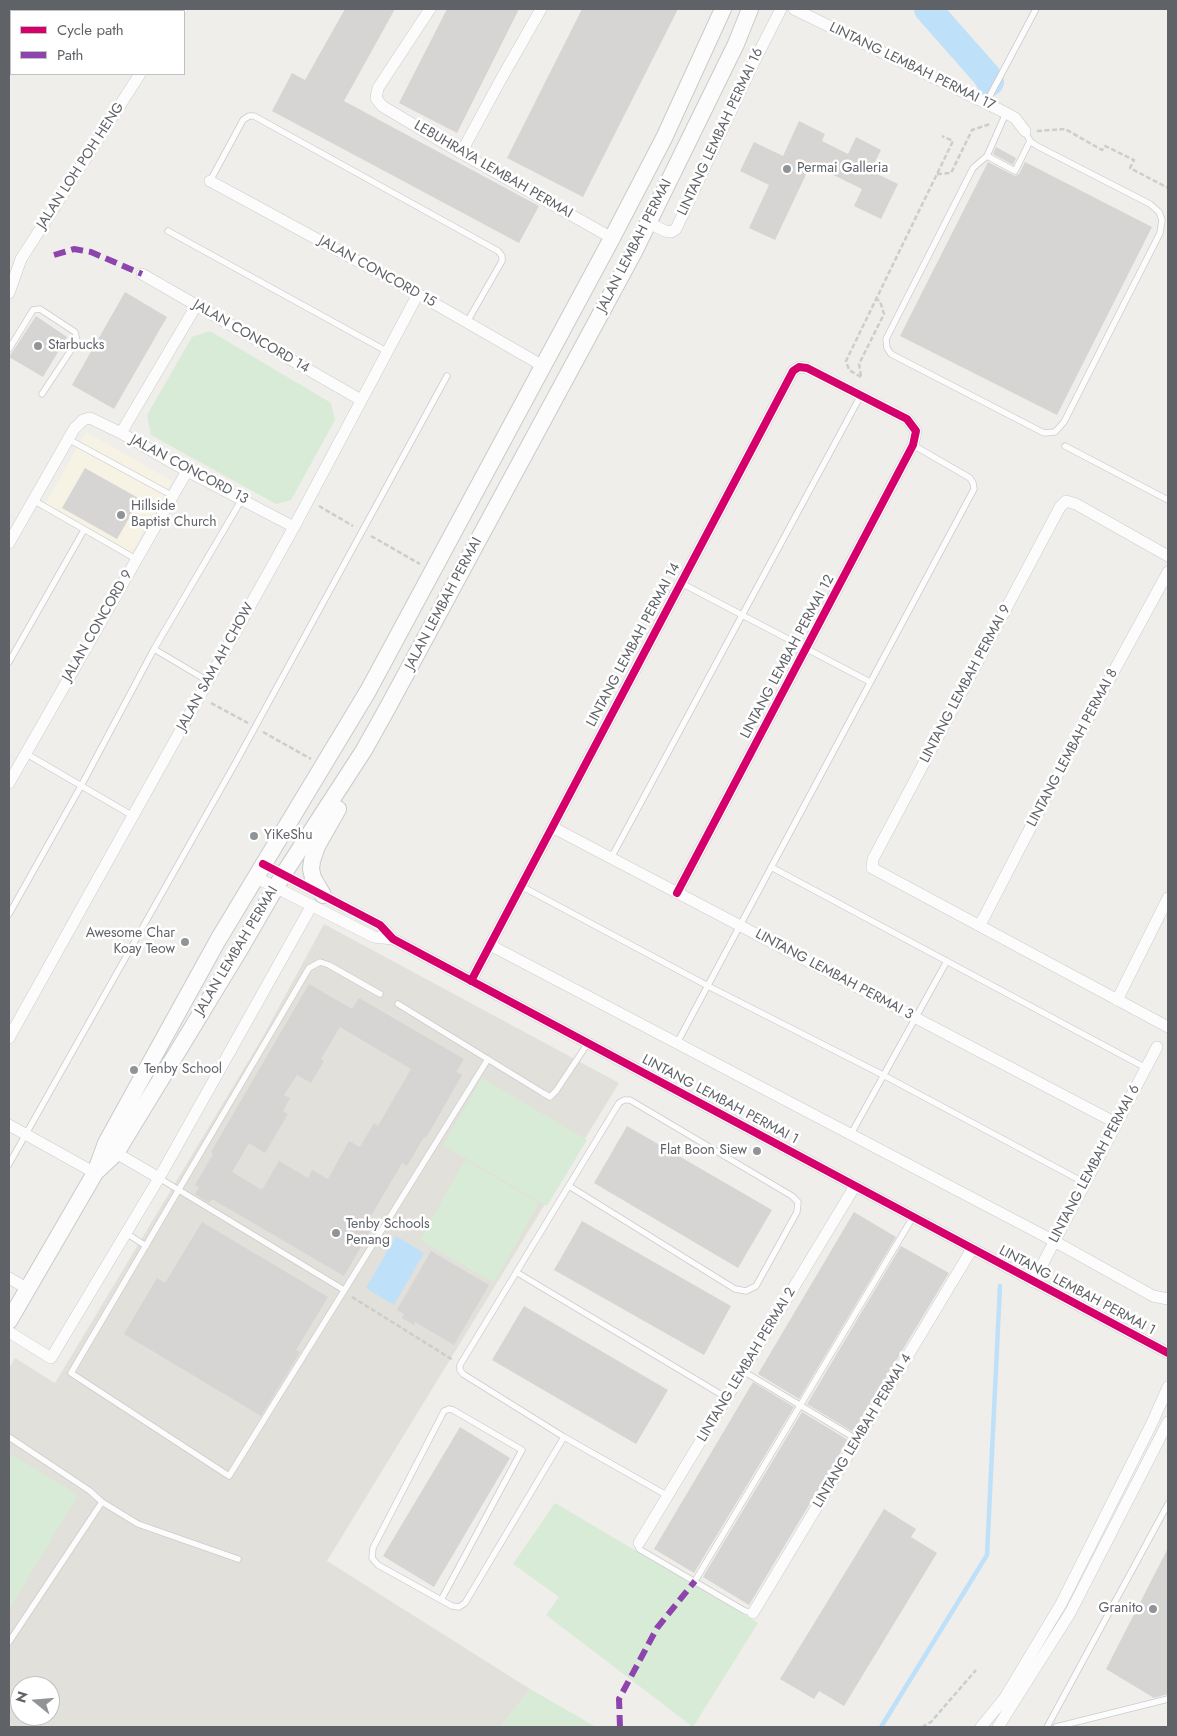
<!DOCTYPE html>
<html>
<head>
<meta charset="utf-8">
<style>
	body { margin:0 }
	#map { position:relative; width:1177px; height:1736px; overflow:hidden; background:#efeeea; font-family:Jost,sans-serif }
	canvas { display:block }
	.frame { position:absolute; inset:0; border:10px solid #5f6368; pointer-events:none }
	.legend { position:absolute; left:10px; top:10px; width:175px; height:65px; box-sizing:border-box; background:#fff; border:1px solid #bfc1c3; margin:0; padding:6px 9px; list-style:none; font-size:15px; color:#5f6368 }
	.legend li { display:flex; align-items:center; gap:10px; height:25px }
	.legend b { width:25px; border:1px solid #bfc1c3 }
	.north { position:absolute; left:10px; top:1676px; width:50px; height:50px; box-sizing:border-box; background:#fff; border:1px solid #bfc1c3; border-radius:50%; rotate:287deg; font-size:14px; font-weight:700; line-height:20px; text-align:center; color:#5f6368 }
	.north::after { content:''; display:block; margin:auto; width:18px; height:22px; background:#919496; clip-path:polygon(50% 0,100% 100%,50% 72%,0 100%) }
</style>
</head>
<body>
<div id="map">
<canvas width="1177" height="1736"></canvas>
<div class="frame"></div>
<ul class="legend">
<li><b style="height:6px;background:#d6006c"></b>Cycle path</li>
<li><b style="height:6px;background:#8e44ad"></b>Path</li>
</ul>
<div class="north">N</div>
</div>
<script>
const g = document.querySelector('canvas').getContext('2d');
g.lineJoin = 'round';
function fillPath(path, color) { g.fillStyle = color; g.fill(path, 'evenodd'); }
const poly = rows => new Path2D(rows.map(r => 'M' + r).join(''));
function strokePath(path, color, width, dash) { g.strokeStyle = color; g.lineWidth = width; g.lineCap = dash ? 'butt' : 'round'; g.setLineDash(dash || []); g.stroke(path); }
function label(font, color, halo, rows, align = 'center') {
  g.font = font + ' Jost,sans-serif'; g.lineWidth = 5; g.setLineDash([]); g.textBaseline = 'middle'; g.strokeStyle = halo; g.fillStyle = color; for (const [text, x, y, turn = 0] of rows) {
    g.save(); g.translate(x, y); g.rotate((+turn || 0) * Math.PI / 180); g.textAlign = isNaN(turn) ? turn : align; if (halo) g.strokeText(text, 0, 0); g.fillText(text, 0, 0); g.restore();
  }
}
const commercial = poly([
	[86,432,172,481,128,558,42,510]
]);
const education = poly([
	[324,924,619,1083,327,1561,530,1689,501,1727,9,1727,9,1368,15,1358,55,1383,261,1040],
	[20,1686,50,1686,50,1716,20,1716]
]);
const green = poly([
	[210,331,331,403,335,420,291,500,276,504,151,435,147,415,192,337],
	[482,1078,587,1140,547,1206,443,1145],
	[465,1160,539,1203,494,1283,420,1240],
	[9,1453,78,1495,9,1610],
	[555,1503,758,1623,693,1727,546,1615,559,1597,513,1564],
	[530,1689,596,1727,501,1727]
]);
const water = poly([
	[396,1236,424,1253,394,1305,366,1288]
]);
const stream = poly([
	[881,1727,987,1555,1000,1286]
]);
const river = poly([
	[928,9,987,76,990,82]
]);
const building = poly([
	[345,9,395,9,344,101,539,206,519,243,272,111,292,73,305,80],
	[447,9,519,9,457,133,399,103],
	[582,9,678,9,583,197,507,158],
	[799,121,825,134,822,141,848,154,856,137,881,150,874,164,877,168,875,173,898,184,881,219,854,206,862,189,811,164,775,240,749,228,769,185,740,171,754,142,783,156],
	[996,147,1016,158,1013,165,993,154],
	[988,162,1015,176,1019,174,1025,162,1152,227,1057,415,900,336],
	[125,292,167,317,114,409,72,385],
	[36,316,67,337,43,377,9,357],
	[85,468,140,499,117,539,62,508],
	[309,984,352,1009,359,998,464,1059,456,1072,462,1075,426,1138,424,1137,407,1166,402,1163,368,1221,374,1224,344,1276,212,1199,209,1203,195,1194,199,1188,195,1185,213,1154,211,1152],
	[340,1027,411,1069,378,1126,374,1123,360,1147,349,1141,328,1179,312,1170,308,1178,279,1161,262,1190,232,1172,249,1143,265,1153,288,1114,283,1111,290,1098,284,1095,297,1075,311,1083,324,1061,321,1059],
	[627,1126,772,1210,738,1268,594,1183],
	[854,1212,896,1237,799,1399,758,1374],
	[582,1221,731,1306,704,1355,554,1270],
	[202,1222,328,1297,296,1350,300,1352,261,1416,124,1334,157,1278,165,1283],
	[901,1246,949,1273,853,1432,807,1404],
	[431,1251,489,1285,454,1345,415,1322,414,1325,402,1318,404,1314,397,1310],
	[524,1306,668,1390,636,1444,492,1360],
	[753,1382,794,1407,694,1573,654,1549],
	[802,1412,848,1440,749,1605,703,1577],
	[460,1427,510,1458,434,1587,383,1556],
	[884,1509,916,1529,911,1537,937,1553,844,1706,819,1691,814,1699,780,1679],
	[1168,1548,1168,1694,1154,1698,1106,1669]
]);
const path = poly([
	[1037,131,1065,129,1102,150,1105,146,1134,160,1130,168,1168,188],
	[937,174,951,173,972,130,990,124],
	[861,376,859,364,884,314,880,301,876,299],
	[861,377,849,370,846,361,953,141,942,136],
	[319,506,353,526],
	[371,536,420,564],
	[211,703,248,723],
	[263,732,311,759],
	[352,1297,453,1360],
	[922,1727,931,1722,976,1670]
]);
const service = poly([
	[986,103,1036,9],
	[1006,113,987,156,973,168,886,339,887,348,891,354,1044,433,1055,432,1064,422,1160,233,1162,220,1159,212,1150,204,1037,146,1030,141,1025,131],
	[987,156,1015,171,1030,141],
	[210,181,243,120,249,116,254,116,498,251,502,256,502,261,467,322],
	[168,231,388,352],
	[9,349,33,310,40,309,75,332,77,341,42,394],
	[68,439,173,496],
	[1065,446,1168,500],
	[33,500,136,559],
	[681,583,870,682],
	[154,649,208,681],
	[9,662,84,530],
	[25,753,133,816],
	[611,858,861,395],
	[771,867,1146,1068],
	[521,886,708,986,883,1075,1085,1183],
	[9,914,81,786,154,649,242,499],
	[380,994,329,965,320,962,309,968,71,1373,229,1476,488,1059],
	[398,1004,543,1093,550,1097,556,1091,588,1043],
	[677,1043,974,489,973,483,970,478,913,445],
	[851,1134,947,961],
	[9,1164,236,762,447,376],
	[159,1178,344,1290],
	[569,1186,735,1289,746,1291,756,1286,797,1212,798,1202,792,1196,630,1100,624,1100,619,1103,460,1365,460,1370,463,1374,564,1437,668,1496],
	[126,1233,146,1246],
	[516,1272,727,1398],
	[743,1371,858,1440],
	[9,1437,90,1491,102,1502,138,1524,238,1559],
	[639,1543,639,1549,745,1611,753,1613],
	[695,1581,913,1217],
	[441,1600,522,1450,453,1410,449,1409,444,1411,373,1548,372,1558,378,1565,452,1606,459,1607,465,1603,564,1437],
	[9,1642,102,1502],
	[1047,1727,1168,1504],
	[1056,1727,1168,1699]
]);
const minor = poly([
	[430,9,378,88,376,98,382,106,461,153,612,238],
	[794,9,1006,113,1015,118,1025,131],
	[180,11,182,9],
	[461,153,500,81,541,9],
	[210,181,418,294,543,366],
	[649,223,665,231,671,232,676,229,754,62,781,9],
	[142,274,361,400],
	[9,293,21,259,140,74],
	[121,433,196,306],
	[9,543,74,429,83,420,90,418,121,433,187,471,294,527],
	[1168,556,1076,504,1066,501,1060,507,873,859,872,868,1168,1027],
	[9,783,187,471],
	[552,827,1116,1123],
	[263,864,380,925,393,939,1168,1353],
	[255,877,374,937,393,939],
	[980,925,1067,757,1168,572],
	[490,945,1054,1241,1153,1296,1168,1299],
	[471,981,793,371,799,367,807,368,907,419,916,431,913,445,677,893],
	[1117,1000,1168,898],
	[9,1038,294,527,418,294],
	[9,1125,95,1173],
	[116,1153,159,1178],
	[9,1278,28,1289],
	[1033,1282,1157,1047],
	[9,1332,51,1358,159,1178,312,905],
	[639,1543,855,1186],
	[753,1613,972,1249],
	[981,1727,1004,1699,1061,1604,1152,1423,1168,1387],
	[998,1727,1070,1613,1168,1422]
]);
const secondary = poly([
	[323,895,313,878,311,869,312,861,317,846,338,809],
	[97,1171,116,1153,240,949,283,875,364,750,388,707,634,252,736,44,750,9],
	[9,1321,95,1173,106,1143,218,940,368,691,612,238,664,138,723,9]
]);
const quiet = poly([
	[54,255,74,249,91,252,142,274],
	[620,1727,619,1699,657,1628,695,1581]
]);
const cycleway = poly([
	[263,864,380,925,393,939,1168,1353],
	[471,981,793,371,799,367,807,368,907,419,916,431,913,445,677,893]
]);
const markers = [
	[787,169,5,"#919496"],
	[38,346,5,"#919496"],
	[121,515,5,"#919496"],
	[254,836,5,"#919496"],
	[185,942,5,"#919496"],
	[134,1070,5,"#919496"],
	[757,1151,5,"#919496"],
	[336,1233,5,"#919496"],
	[1153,1609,5,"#919496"]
];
const streetNames = [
	["LINTANG LEMBAH PERMAI 17",912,67,26],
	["LINTANG LEMBAH PERMAI 16",721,132,-65],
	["JALAN LOH POH HENG",81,166,-57],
	["LEBUHRAYA LEMBAH PERMAI",493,170,30],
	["JALAN LEMBAH PERMAI",635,246,-63],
	["JALAN CONCORD 15",377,272,29],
	["JALAN CONCORD 14",251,337,30],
	["JALAN CONCORD 13",189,470,28],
	["JALAN LEMBAH PERMAI",444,604,-62],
	["JALAN CONCORD 9",98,626,-60],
	["LINTANG LEMBAH PERMAI 14",634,645,-62],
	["LINTANG LEMBAH PERMAI 12",788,657,-62],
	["JALAN SAM AH CHOW",216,667,-61],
	["LINTANG LEMBAH PERMAI 9",966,684,-62],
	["LINTANG LEMBAH PERMAI 8",1073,748,-62],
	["JALAN LEMBAH PERMAI",237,951,-59],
	["LINTANG LEMBAH PERMAI 3",834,975,28],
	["LINTANG LEMBAH PERMAI 1",720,1100,28],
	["LINTANG LEMBAH PERMAI 6",1095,1164,-62],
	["LINTANG LEMBAH PERMAI 1",1077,1291,28],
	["LINTANG LEMBAH PERMAI 2",747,1365,-59],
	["LINTANG LEMBAH PERMAI 4",863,1431,-59]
];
const poiNames = [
	["Permai Galleria",797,169],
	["Starbucks",48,346],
	["Hillside",131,507],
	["Baptist Church",131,523],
	["YiKeShu",264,836],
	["Awesome Char",175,934,"right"],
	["Koay Teow",175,950,"right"],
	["Tenby School",144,1070],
	["Flat Boon Siew",747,1151,"right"],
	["Tenby Schools",346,1225],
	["Penang",346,1241],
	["Granito",1143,1609,"right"]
];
fillPath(commercial, '#f7f3e4');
fillPath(education, '#e2e0da');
fillPath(green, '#d8ebd6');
fillPath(water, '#bfe0f9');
strokePath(stream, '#bfe0f9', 4.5);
strokePath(river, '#bfe0f9', 28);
fillPath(building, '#d6d5d3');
strokePath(service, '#cbcccc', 7);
strokePath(minor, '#cbcccc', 12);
strokePath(secondary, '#cacacb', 18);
strokePath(path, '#cacfcc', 2.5, [5, 2.5]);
strokePath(service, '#fdfcfc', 5.5);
strokePath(minor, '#fdfcfc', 11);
strokePath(secondary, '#fdfcfc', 16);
strokePath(quiet, '#8e44ad', 6, [12, 6]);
strokePath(cycleway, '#d6006c', 8);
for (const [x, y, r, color] of markers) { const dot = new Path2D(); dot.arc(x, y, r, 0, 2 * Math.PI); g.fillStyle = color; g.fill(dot); strokePath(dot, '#fff', 2); }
label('14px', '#5f6368', '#fff', streetNames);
label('14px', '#5f6368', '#fff', poiNames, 'left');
</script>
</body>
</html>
